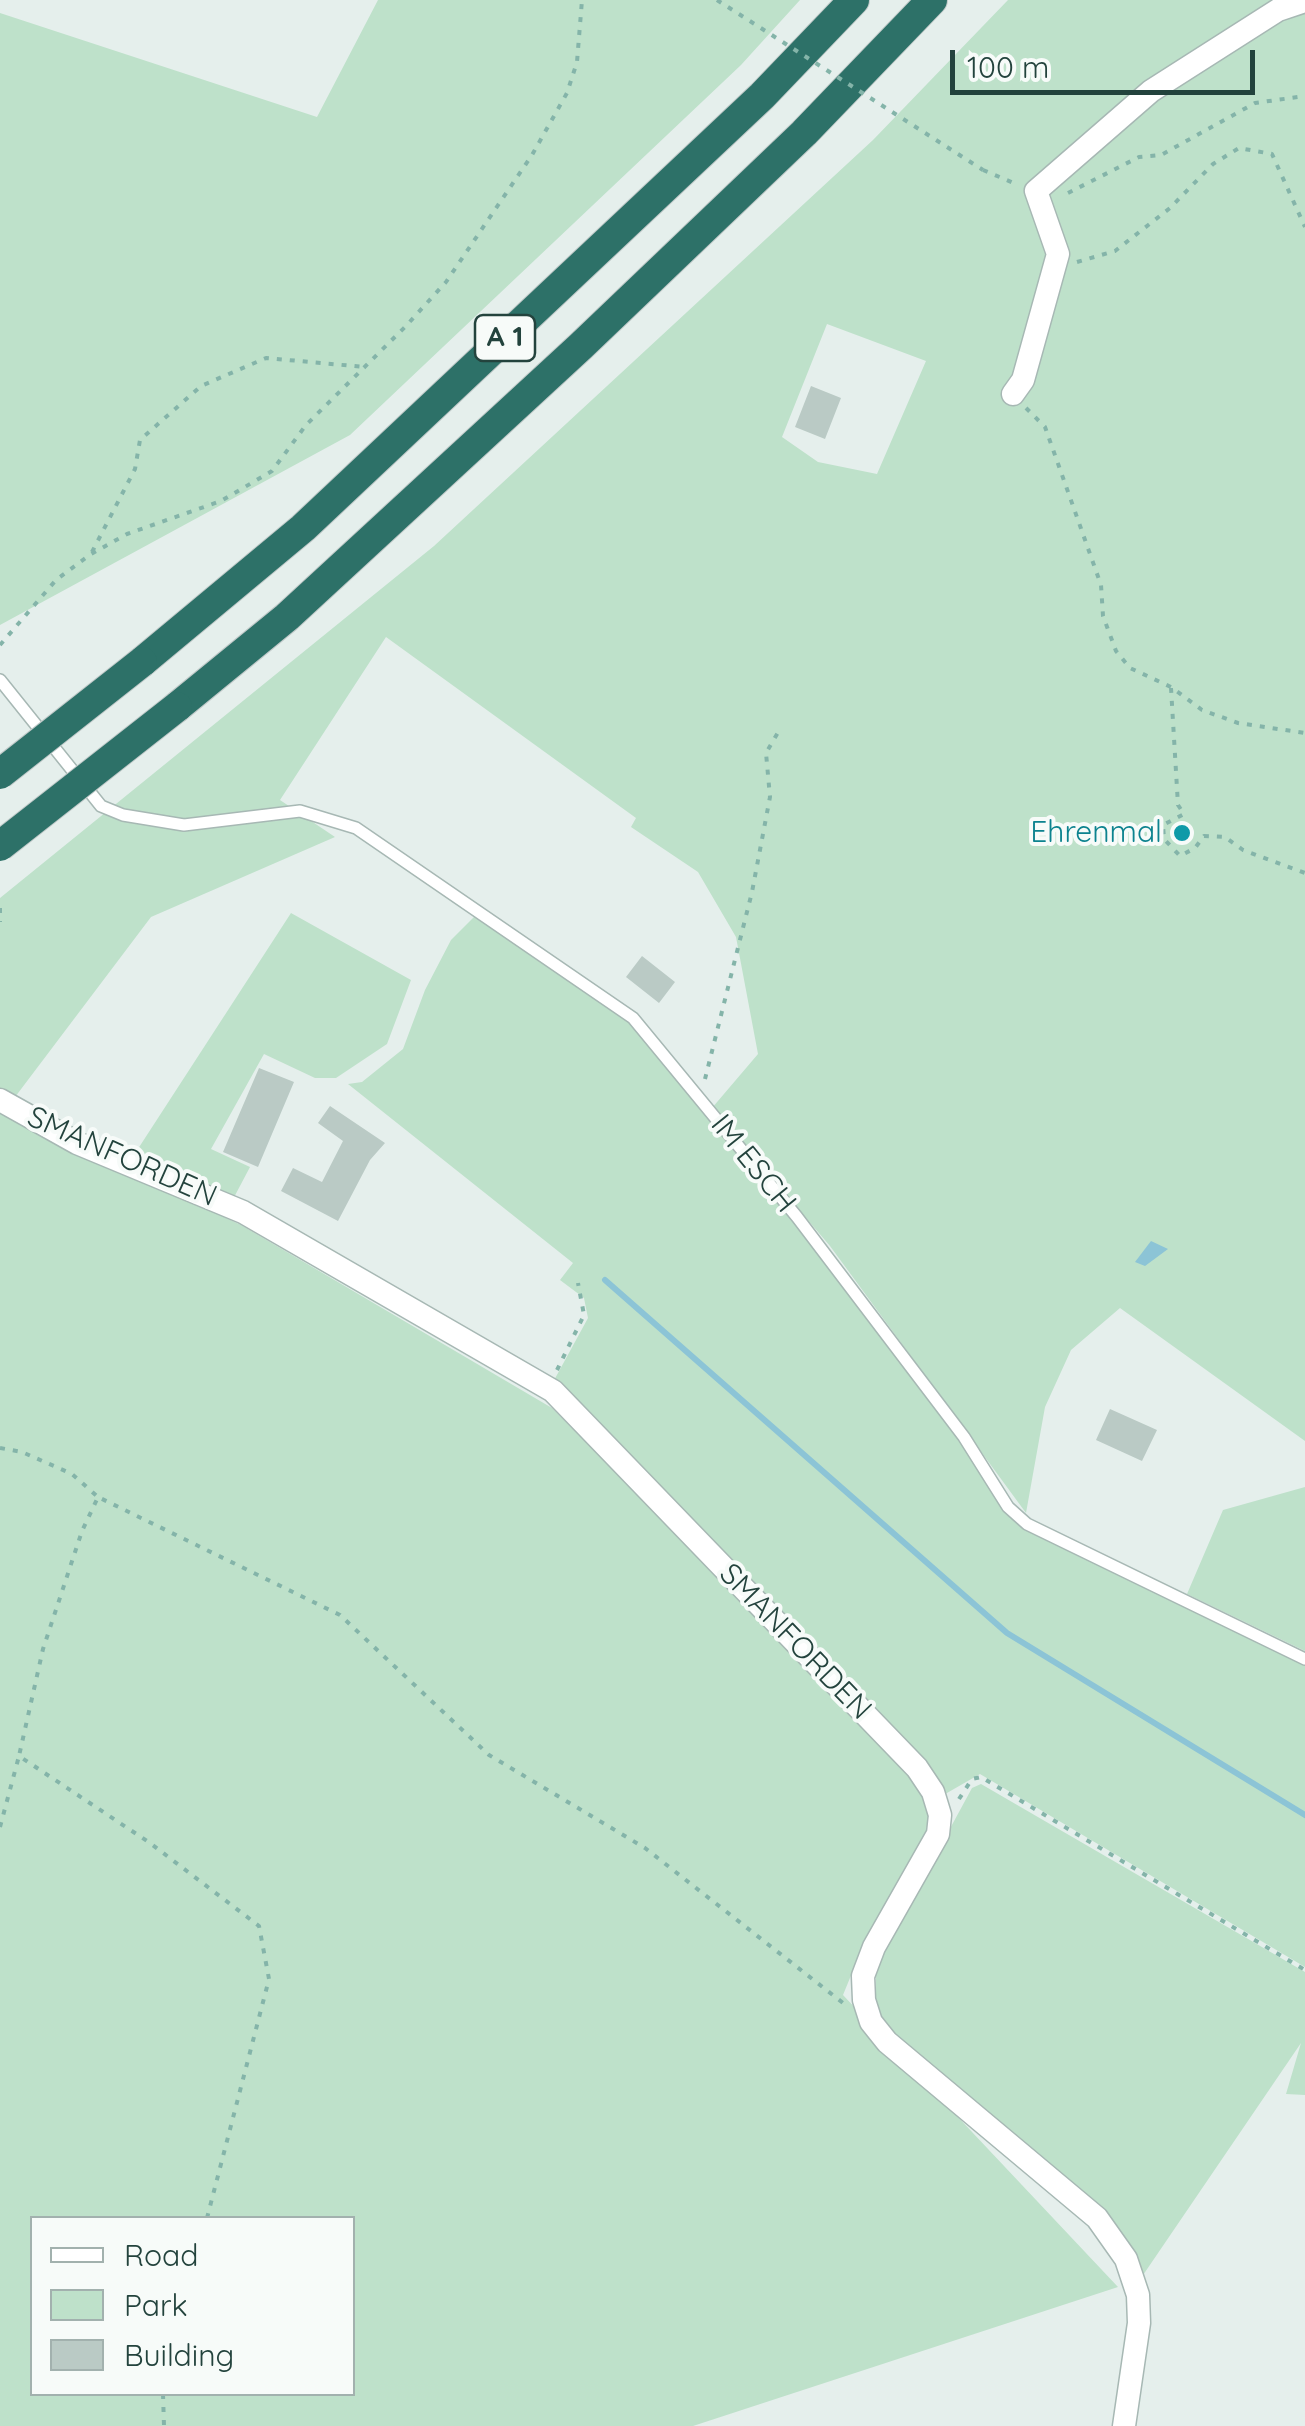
<!DOCTYPE html>
<html>
<head>
<meta charset="utf-8">
<style>
	body { margin:0 }
	#map { position:relative; width:1305px; height:2426px; overflow:hidden; background:#e5efec; font-family:Quicksand,sans-serif }
	canvas { display:block }
	.legend { position:absolute; left:30px; top:2216px; width:325px; height:180px; box-sizing:border-box; background:#f7fbf9; border:2px solid #a2b1ae; margin:0; padding:12px 18px; list-style:none; font-size:30px; color:#23433d }
	.legend li { display:flex; align-items:center; gap:20px; height:50px }
	.legend b { width:50px; border:2px solid #a2b1ae }
	.scale { position:absolute; left:950px; top:50px; width:305px; height:45px; box-sizing:border-box; border:5px solid #23433d; border-top:0; padding-left:12px; font-size:30px; line-height:35px; white-space:nowrap; color:#23433d; -webkit-text-stroke:8px #f7fbf9; paint-order:stroke }
</style>
</head>
<body>
<div id="map">
<canvas width="1305" height="2426"></canvas>
<ul class="legend">
<li><b style="height:12px;background:#fff"></b>Road</li>
<li><b style="height:28px;background:#bee1ca"></b>Park</li>
<li><b style="height:28px;background:#bacac5"></b>Building</li>
</ul>
<div class="scale">100 m</div>
</div>
<script>
const g = document.querySelector('canvas').getContext('2d');
g.lineJoin = 'round';
function fillPath(path, color) { g.fillStyle = color; g.fill(path, 'evenodd'); }
const poly = rows => new Path2D(rows.map(r => 'M' + r).join(''));
function strokePath(path, color, width, dash) { g.strokeStyle = color; g.lineWidth = width; g.lineCap = dash ? 'butt' : 'round'; g.setLineDash(dash || []); g.stroke(path); }
function label(font, color, halo, rows, align = 'center') {
  g.font = font + ' Quicksand,sans-serif'; g.lineWidth = 8; g.setLineDash([]); g.textBaseline = 'middle'; g.strokeStyle = halo; g.fillStyle = color; for (const [text, x, y, turn = 0] of rows) {
    g.save(); g.translate(x, y); g.rotate((+turn || 0) * Math.PI / 180); g.textAlign = isNaN(turn) ? turn : align; if (halo) g.strokeText(text, 0, 0); g.fillText(text, 0, 0); g.restore();
  }
}
const green = poly([
	[378,0,800,0,741,65,350,435,0,625,0,13,317,117],
	[1008,0,1305,0,1305,1441,1120,1308,1071,1350,1045,1407,1026,1513,830,1246,712,1108,758,1054,736,937,698,872,631,827,636,818,386,637,280,800,335,837,151,917,3,1113,241,1225,552,1408,917,1777,928,1807,929,1833,861,1951,843,1995,1118,2287,693,2426,0,2426,0,898,434,546,873,140],
	[827,324,926,361,877,474,818,462,782,437],
	[32,2218,352,2218,352,2394,32,2394],
	[291,913,411,980,387,1044,336,1078,315,1078,264,1054,211,1149,250,1167,231,1203,134,1155],
	[476,915,630,1020,792,1218,959,1437,1005,1509,1305,1664,1305,1967,980,1774,940,1797,552,1384,588,1318,584,1298,560,1280,573,1263,348,1084,362,1082,403,1049,425,990,451,940],
	[1305,1487,1305,1651,1187,1594,1223,1510],
	[981,1784,1305,1972,1305,2095,1286,2094,1301,2043,1139,2281,1092,2204,884,2030,876,2011,876,1971,888,1943,972,1788]
]);
const water = poly([
	[1151,1241,1168,1249,1145,1266,1135,1262]
]);
const stream = poly([
	[605,1280,1007,1633,1305,1815]
]);
const building = poly([
	[811,386,841,398,825,439,795,427],
	[642,956,675,982,659,1003,626,977],
	[259,1068,294,1082,258,1167,223,1152],
	[330,1106,385,1143,370,1160,338,1221,281,1191,293,1168,322,1182,343,1141,318,1123],
	[1110,1409,1157,1430,1142,1461,1096,1440]
]);
const path = poly([
	[983,170,1016,184],
	[1068,193,1139,157,1161,155,1255,103,1305,96],
	[1077,262,1115,251,1170,208,1213,164,1239,148,1272,154,1305,227],
	[1026,408,1045,427,1101,585,1103,616,1116,651,1130,668,1171,687,1202,710,1238,723,1305,733],
	[92,552,135,469,140,440,201,386,266,358,365,367],
	[0,645,56,580,91,554,127,534,221,501,272,471,306,425,405,327,446,282,532,155,567,93,577,62,582,0],
	[1171,688,1178,805,1184,814,1163,825,1164,839,1180,856,1195,848,1204,836,1225,837,1243,850,1305,873],
	[0,908,0,922],
	[705,1079,752,892,770,797,766,753,780,729],
	[557,1370,584,1315,578,1283],
	[0,1448,22,1452,72,1474,98,1497],
	[959,1799,972,1779,981,1777,1305,1970],
	[0,1827,19,1756],
	[207,2218,269,1979,259,1926,150,1843,19,1756,43,1649,82,1531,98,1497,340,1615,489,1755,645,1848,843,2003],
	[163,2394,164,2426]
]);
const service = poly([
	[0,680,101,806,123,815,184,825,300,811,356,828,633,1018,797,1217,964,1437,1008,1507,1027,1524,1305,1659]
]);
const minor = poly([
	[1013,394,1023,380,1058,254,1036,191,1151,91,1278,10,1305,1],
	[0,1100,77,1143,243,1212,553,1391,917,1768,933,1792,940,1815,938,1834,874,1947,863,1976,864,2000,871,2022,887,2042,1097,2218,1126,2259,1138,2295,1139,2323,1124,2426]
]);
const motorway = poly([
	[142,662,303,528,762,96,854,0],
	[177,707,287,617,581,346,804,133,932,0]
]);
const pathBridge = poly([
	[717,0,983,170]
]);
const motorwayBridge = poly([
	[0,774,142,662],
	[0,846,177,707]
]);
const markers = [
	[1182,833,10,"#0f9aa8"]
];
const shields = [
	[505,338,60]
];
const shieldNames = [
	["A 1",505,338]
];
const cultureNames = [
	["Ehrenmal",1162,833]
];
const streetNames = [
	["SMANFORDEN",122,1157,24],
	["IM ESCH",753,1164,51],
	["SMANFORDEN",795,1642,46]
];
fillPath(green, '#bee1ca');
fillPath(water, '#8cc4d6');
strokePath(stream, '#8cc4d6', 6);
fillPath(building, '#bacac5');
strokePath(service, '#a7b8b4', 14);
strokePath(minor, '#a7b8b4', 25);
strokePath(motorway, '#c1cac9', 32);
strokePath(path, '#84b4a9', 4, [5, 8]);
strokePath(service, '#fff', 11);
strokePath(minor, '#fff', 22);
strokePath(motorway, '#2d7168', 30);
strokePath(motorwayBridge, '#c1cac9', 32, []);
strokePath(pathBridge, '#84b4a9', 4, [5, 8]);
strokePath(motorwayBridge, '#2d7168', 30);
for (const [x, y, r, color] of markers) { const dot = new Path2D(); dot.arc(x, y, r, 0, 2 * Math.PI); g.fillStyle = color; g.fill(dot); strokePath(dot, '#f7fbf9', 4); }
for (const [x, y, w] of shields) { const box = new Path2D(); box.roundRect(x - w / 2, y - 23, w, 46, 8); g.fillStyle = '#f7fbf9'; g.fill(box); strokePath(box, '#23433d', 2.5); }
label('bold 28px', '#23433d', null, shieldNames);
label('30px', '#0d838f', '#f7fbf9', cultureNames, 'right');
label('30px', '#23433d', '#f7fbf9', streetNames);
</script>
</body>
</html>
